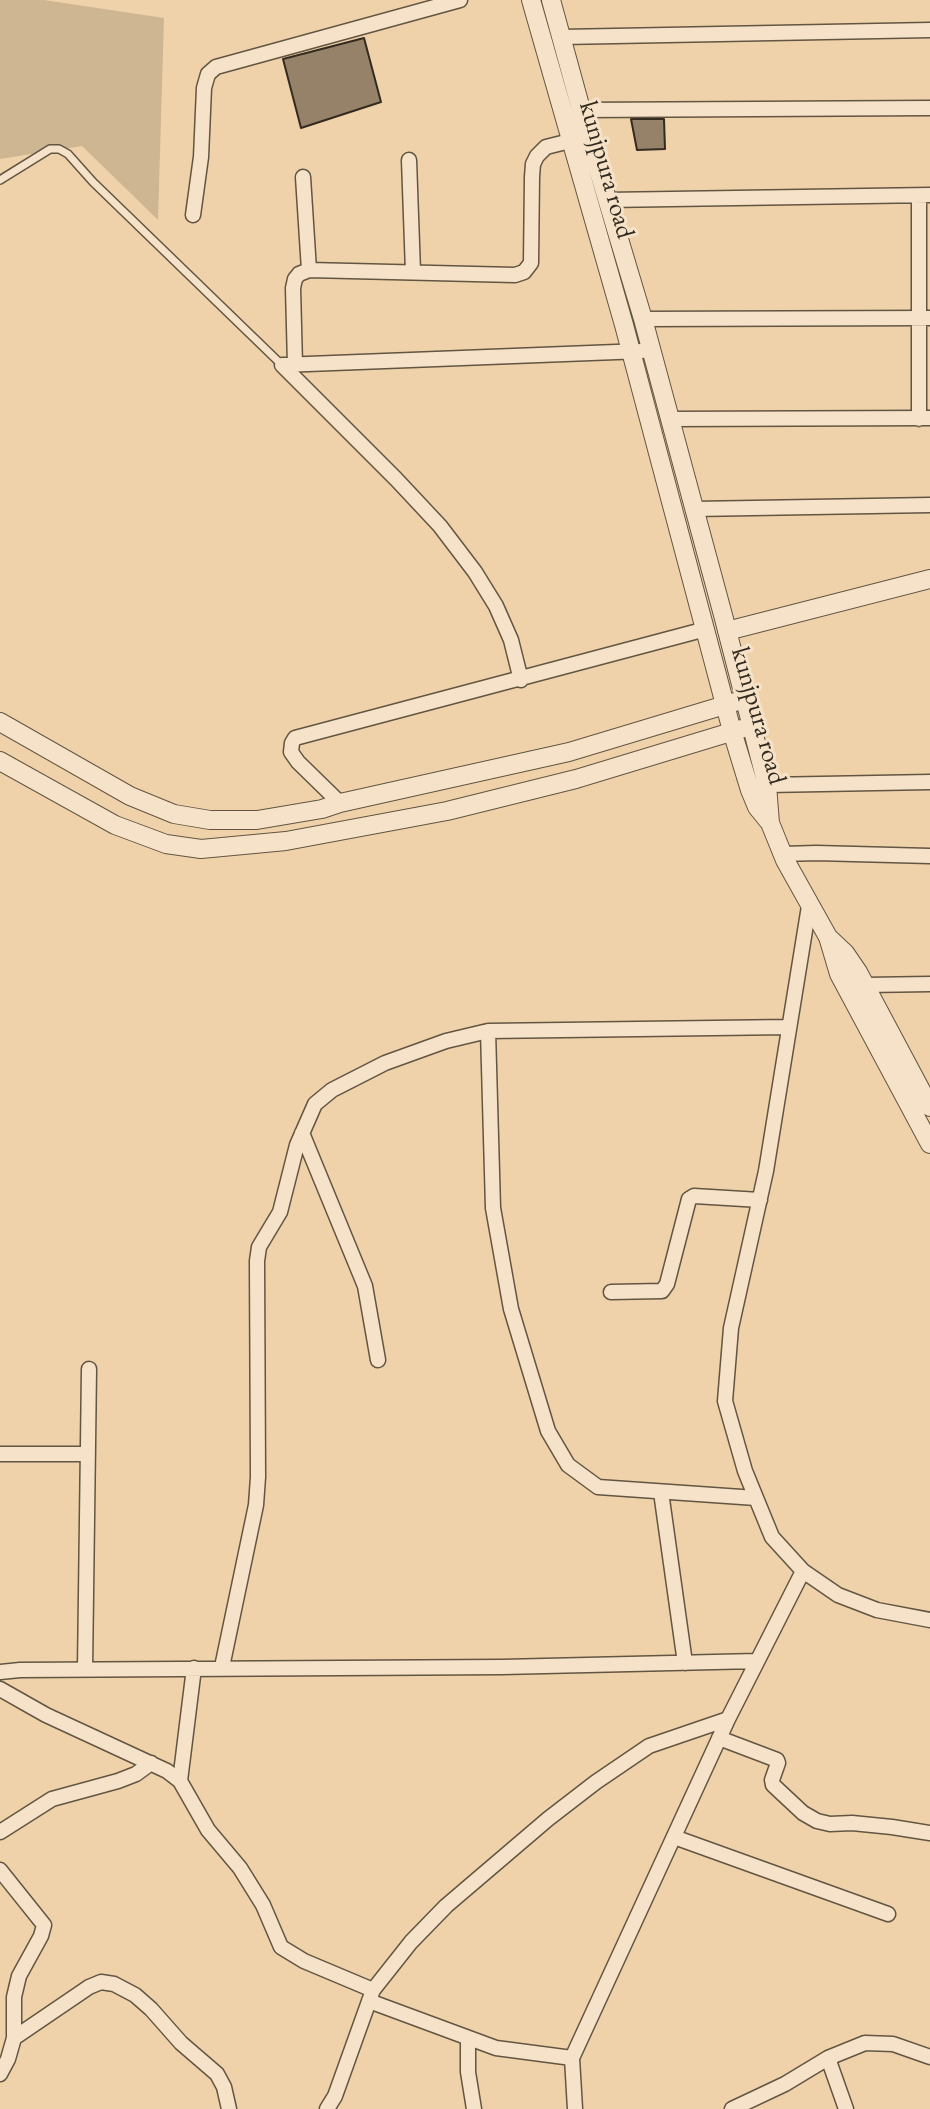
<!DOCTYPE html>
<html>
<head>
<meta charset="utf-8">
<style>
	body { margin:0 }
	canvas { display:block; background:#efd2aa }
</style>
</head>
<body>
<canvas width="930" height="2109"></canvas>
<script>
const g = document.querySelector('canvas').getContext('2d');
g.lineJoin = 'round';
function fillPath(path, color) { g.fillStyle = color; g.fill(path, 'evenodd'); }
const poly = rows => new Path2D(rows.map(r => 'M' + r).join(''));
function strokePath(path, color, width, dash) { g.strokeStyle = color; g.lineWidth = width; g.lineCap = dash ? 'butt' : 'round'; g.setLineDash(dash || []); g.stroke(path); }
function label(font, color, halo, rows, align = 'center') {
  g.font = font + ' "EB Garamond",serif'; g.lineWidth = 6; g.setLineDash([]); g.textBaseline = 'middle'; g.strokeStyle = halo; g.fillStyle = color; for (const [text, x, y, turn = 0] of rows) {
    g.save(); g.translate(x, y); g.rotate((+turn || 0) * Math.PI / 180); g.textAlign = isNaN(turn) ? turn : align; if (halo) g.strokeText(text, 0, 0); g.fillText(text, 0, 0); g.restore();
  }
}
const green = poly([
	[0,0,44,0,164,18,158,220,82,146,0,159]
]);
const building = poly([
	[364,38,381,102,301,128,283,59,364,38],
	[631,119,664,119,665,149,637,150,631,119]
]);
const service = poly([
	[0,180,50,149,59,149,68,154,93,182,282,365]
]);
const minor = poly([
	[562,37,930,30],
	[582,110,930,108],
	[409,160,413,272],
	[303,177,309,270,515,275,524,272,531,263,532,177,533,164,537,156,546,147,570,141,582,142],
	[607,200,930,195],
	[193,215,201,157,204,88,208,74,216,67,460,0],
	[643,319,930,318],
	[282,365,396,479,440,526,475,572,496,606,511,640,521,680],
	[282,365,642,351],
	[295,365,293,288,295,279,299,274,309,270],
	[669,419,930,418],
	[919,419,919,196],
	[694,509,930,505],
	[767,785,930,782],
	[340,803,298,762,291,752,292,743,295,738,706,629],
	[783,854,816,853,930,856],
	[809,906,766,1171,731,1328,725,1401,745,1471,772,1537,803,1571,838,1595,877,1610,930,1620],
	[866,985,930,984],
	[488,1031,493,1208,511,1309,548,1431,568,1465,598,1487,756,1498],
	[302,1133,365,1286,378,1360],
	[611,1292,662,1291,667,1284,689,1199,694,1196,760,1200],
	[0,1454,88,1454],
	[661,1492,685,1663],
	[222,1667,256,1505,258,1477,257,1261,259,1247,280,1212,297,1145,315,1104,332,1090,385,1063,446,1041,488,1031,789,1027],
	[85,1669,89,1369],
	[0,1672,20,1670,502,1667,757,1661],
	[0,1689,46,1715,167,1771,180,1781,208,1830,240,1868,263,1905,281,1947,304,1961,373,1990],
	[719,1738,777,1760,778,1763,772,1780,773,1785,803,1813,817,1821,830,1824,852,1823,892,1827,930,1833],
	[180,1781,194,1668],
	[0,1832,52,1799,118,1781,136,1774,151,1763],
	[674,1837,888,1914],
	[0,1870,44,1925,41,1936,19,1976,14,1997,14,2038,8,2059,0,2074],
	[369,2001,496,2048,572,2058],
	[14,2038,89,1987,101,1982,114,1984,135,1995,151,2009,181,2043,217,2074,224,2087,229,2109],
	[468,2039,468,2072,474,2109],
	[828,2058,846,2109],
	[327,2109,335,2096,373,1990,411,1942,446,1906,548,1819,596,1782,649,1746,728,1719],
	[575,2109,572,2058,728,1719,803,1571],
	[732,2109,785,2084,828,2058,865,2043,893,2044,930,2057]
]);
const tertiary = poly([
	[531,0,624,325,732,731,750,790,757,807,770,823,785,860,828,937,839,974,930,1144],
	[551,0,590,142,643,319,723,615,767,785,770,823],
	[727,631,930,579],
	[0,722,130,796,174,814,210,820,257,820,322,809,340,803,569,752,735,702],
	[0,761,115,825,166,844,201,849,286,841,447,811,576,779,741,729],
	[828,937,845,953,858,972,930,1107]
]);
const streetNames = [
	["kunjpura road",606,170,74],
	["kunjpura road",758,716,74]
];
fillPath(green, '#cfb693');
fillPath(building, '#958268');
strokePath(building, '#332b20', 2);
strokePath(service, '#625542', 10);
strokePath(minor, '#625542', 17);
strokePath(tertiary, '#625542', 20);
strokePath(service, '#f5e2c8', 7);
strokePath(minor, '#f5e2c8', 14);
strokePath(tertiary, '#f5e2c8', 18);
label('26px', '#332b20', '#f5e2c8', streetNames);
</script>
</body>
</html>
